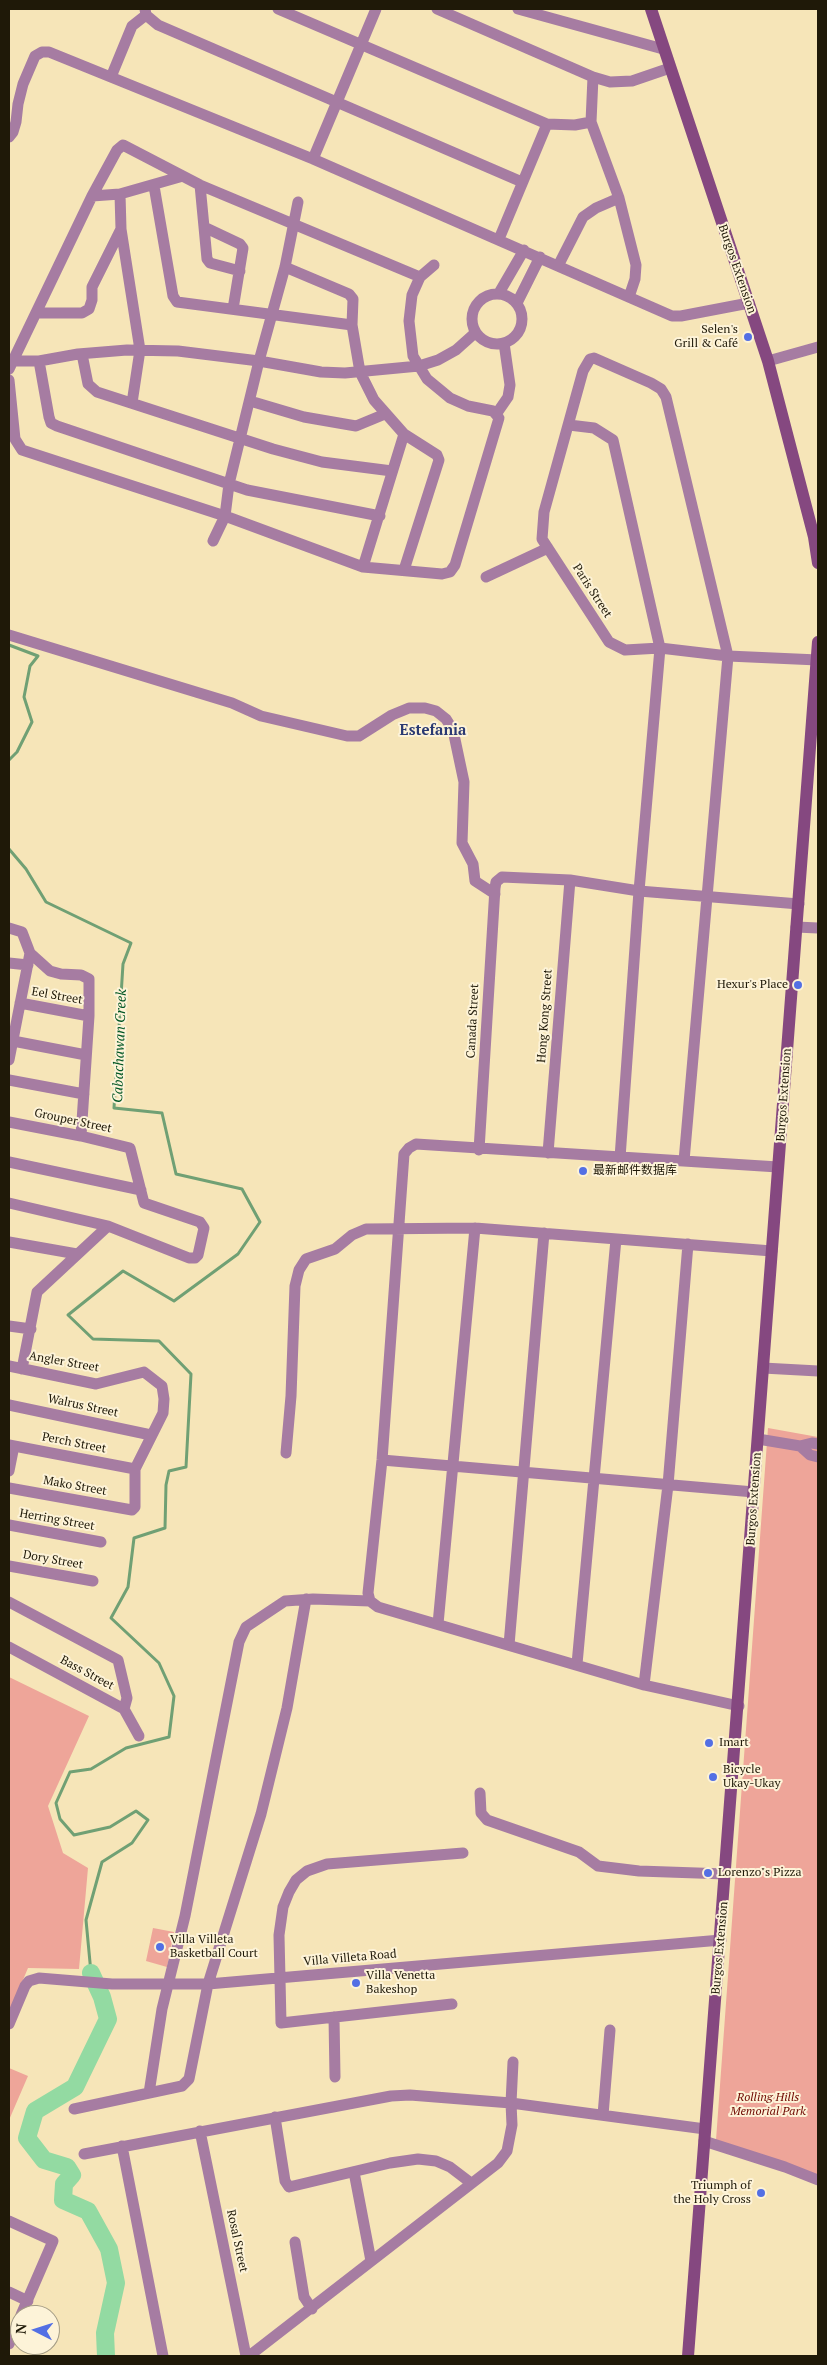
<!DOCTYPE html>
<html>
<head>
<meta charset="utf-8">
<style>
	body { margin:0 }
	#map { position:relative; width:827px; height:2365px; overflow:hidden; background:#f6e5b8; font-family:"PT Serif",serif }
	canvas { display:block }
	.frame { position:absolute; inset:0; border:10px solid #1f1908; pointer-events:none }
	.north { position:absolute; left:10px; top:2305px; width:50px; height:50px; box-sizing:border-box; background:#fdf3d8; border:1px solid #a49c85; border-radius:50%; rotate:275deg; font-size:14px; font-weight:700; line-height:20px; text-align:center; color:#1f1908 }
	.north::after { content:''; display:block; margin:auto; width:18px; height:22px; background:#536fe4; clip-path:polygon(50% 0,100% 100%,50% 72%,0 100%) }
</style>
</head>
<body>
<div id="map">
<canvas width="827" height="2365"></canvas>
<div class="frame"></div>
<div class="north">N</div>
</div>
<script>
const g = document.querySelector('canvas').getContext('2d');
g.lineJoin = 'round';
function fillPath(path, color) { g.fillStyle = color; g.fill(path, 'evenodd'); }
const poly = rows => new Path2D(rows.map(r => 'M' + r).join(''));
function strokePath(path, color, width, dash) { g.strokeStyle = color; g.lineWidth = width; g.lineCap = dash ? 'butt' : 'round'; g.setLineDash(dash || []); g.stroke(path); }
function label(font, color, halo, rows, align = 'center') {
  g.font = font + ' "PT Serif","Noto Sans SC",serif'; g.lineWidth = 4; g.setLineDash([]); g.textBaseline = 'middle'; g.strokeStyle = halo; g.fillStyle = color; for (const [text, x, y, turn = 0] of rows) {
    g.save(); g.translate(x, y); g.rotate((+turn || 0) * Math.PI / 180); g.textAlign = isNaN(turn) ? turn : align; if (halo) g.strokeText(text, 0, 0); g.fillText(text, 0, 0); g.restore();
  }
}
const green = poly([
	[768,1428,818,1437,818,2176,716,2140],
	[9,1677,89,1716,48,1806,63,1853,88,1868,79,1969,28,1968,9,2013],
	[153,1928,174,1932,167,1967,146,1961],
	[9,2068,28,2076,9,2120]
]);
const stream = poly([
	[9,645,38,656,30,666,24,697,32,722,17,752,9,760],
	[9,849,26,869,46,902,131,943,123,964,114,1108,162,1113,176,1174,242,1189,260,1222,238,1254,174,1301,123,1271,68,1315,93,1339,159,1341,191,1374,186,1467,169,1471,166,1485,165,1528,134,1538,128,1587,111,1618,159,1663,174,1696,169,1737,126,1748,91,1769,70,1772,56,1803,60,1819,74,1835,110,1827,136,1811,148,1820,132,1843,102,1862,86,1920,91,1973]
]);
const river = poly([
	[91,1973,102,1997,108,2019,75,2087,35,2111,27,2138,44,2160,67,2167,72,2175,64,2184,63,2200,88,2211,109,2249,116,2283,105,2333,106,2356]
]);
const street = poly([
	[145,9,146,15,158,25,522,182],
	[278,9,547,124,575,125,591,122],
	[437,9,593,77,610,82,632,81,670,68],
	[518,9,663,49],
	[111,77,132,26,146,15],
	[593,77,591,122,619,198,636,265,635,279,629,297],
	[9,137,13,132,16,122,18,104,23,84,35,56,42,52,49,52,313,159,672,316,681,316,749,303],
	[313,159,376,9],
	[200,185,204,227,240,244,243,248,233,309],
	[154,186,173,296,177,302,352,325],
	[120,194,121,229,140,350,132,403],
	[92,196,120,194,183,176],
	[204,227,207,259,210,263,240,271],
	[499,239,547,124],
	[558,266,583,217,596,208,619,198],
	[285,267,349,294,353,299,352,325,360,372,374,400,404,434,437,455,439,460,404,570],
	[499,293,524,250],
	'472 319a25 25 0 1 1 50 0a25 25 0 1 1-50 0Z',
	[517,303,540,257],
	[36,313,82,313,89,309,92,300,92,287,121,229],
	[82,354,88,384,97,392,273,449,322,462,392,471],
	[13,361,39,361,78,354,127,350,178,351,259,361,321,372,345,373,419,366,438,360,456,350,475,333],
	[39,361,49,417,51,423,57,426,247,490,380,516],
	[768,361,818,347],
	[9,369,92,196,117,150,123,145,200,185,420,277],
	[9,380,15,439,22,450,225,516,363,567,442,574,450,572,455,565,499,418,493,411,468,406,450,398,427,379,413,356,409,321,412,295,420,277,434,265],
	[250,401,304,417,356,426,385,414],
	[497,413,508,397,510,385,504,343],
	[569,425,594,428,613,440,660,648,639,891,620,1158],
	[213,541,225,516,229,484,259,361,285,267,298,202],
	[363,567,404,434],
	[486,577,548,548],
	[9,635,232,703,261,716,347,736,359,736,392,715,409,708,425,708,436,711,446,719,453,730,464,782,462,843,473,864,475,881,495,894],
	[796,927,818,928],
	[9,928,22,932,30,953,50,971,61,974,81,975,89,979,89,1016,81,1136],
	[9,963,28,965],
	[20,1003,89,1016],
	[13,1041,86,1055],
	[9,1060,30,953],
	[9,1080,84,1094],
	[9,1122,81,1136,130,1148,144,1203,200,1222,204,1228,198,1255,195,1258,189,1258,108,1226,9,1203],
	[479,1150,495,888,496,882,502,877,570,880,639,891,799,904],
	[548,1153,570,880],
	[684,1161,728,656,666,397,661,389,651,383,594,358,590,359,583,371,544,512,542,539,609,642,625,650,660,648,728,656,818,660],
	[9,1162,141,1190],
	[9,1242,77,1254],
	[9,1326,31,1329],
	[9,1366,96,1384,144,1372,162,1386,164,1399,163,1413,135,1469,135,1507,132,1510,9,1488],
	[763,1368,818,1371],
	[22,1369,37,1292,108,1226],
	[9,1405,151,1435],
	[758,1439,800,1446,812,1443,818,1444],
	[9,1445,135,1469],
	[800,1446,810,1455,818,1457],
	[286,1453,291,1396,295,1286,299,1270,306,1259,335,1249,352,1235,366,1229,475,1228,772,1251],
	[382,1460,754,1492],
	[9,1471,14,1446],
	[9,1525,101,1542],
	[9,1566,93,1581],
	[9,1602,118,1660,127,1698,124,1709],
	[438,1624,475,1228],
	[509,1645,544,1233],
	[9,1647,124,1709,139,1736],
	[577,1664,616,1239],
	[644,1685,668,1485,688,1244],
	[739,1706,644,1685,378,1607,370,1601,368,1593,382,1460,404,1154,409,1148,416,1144,778,1167],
	[480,1793,481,1813,487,1820,579,1852,598,1866,639,1871,726,1874],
	[452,2004,281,2023,279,1935,283,1907,289,1892,296,1880,307,1871,327,1864,463,1853],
	[334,2017,335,2077],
	[9,2024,25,1986,29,1981,39,1978,112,1984,208,1984,721,1940],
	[149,2093,162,2009,185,1916,239,1642,246,1627,285,1601,313,1599,370,1601],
	[74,2109,182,2086,189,2079,208,1984,261,1814,287,1708,306,1599],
	[603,2115,610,2030],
	[275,2117,285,2181,289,2187,390,2163,418,2159,436,2161,450,2167,471,2183],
	[200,2131,246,2356],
	[704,2141,785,2167,818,2180],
	[122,2146,163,2356],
	[84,2154,391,2096,410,2095,511,2103,705,2129],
	[354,2172,371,2261],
	[9,2221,53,2241,21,2315],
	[295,2242,304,2297,312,2309],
	[9,2292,28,2301],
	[9,2344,20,2318],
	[249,2356,498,2163,507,2151,512,2125,511,2103,513,2062]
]);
const secondary = poly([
	[651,9,768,361,814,537,818,563],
	[688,2356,818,642]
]);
const markers = [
	[748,337,5,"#536fe4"],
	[798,985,5,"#536fe4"],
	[583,1171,5,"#536fe4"],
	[709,1743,5,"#536fe4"],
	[713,1777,5,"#536fe4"],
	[708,1873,5,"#536fe4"],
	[160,1947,5,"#536fe4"],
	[356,1983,5,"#536fe4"],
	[761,2193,5,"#536fe4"]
];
const streetNames = [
	["Burgos Extension",737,269,71],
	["Paris Street",592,591,57],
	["Eel Street",57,996,10],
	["Hong Kong Street",545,1016,-86],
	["Canada Street",473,1021,-87],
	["Burgos Extension",784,1095,-86],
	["Grouper Street",73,1121,12],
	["Angler Street",64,1362,10],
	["Walrus Street",83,1406,12],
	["Perch Street",74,1443,11],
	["Mako Street",75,1486,10],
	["Burgos Extension",754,1499,-86],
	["Herring Street",57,1520,10],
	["Dory Street",53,1560,10],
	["Bass Street",87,1673,28],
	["Burgos Extension",720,1948,-85],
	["Villa Villeta Road",350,1958,-5],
	["Rosal Street",237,2241,78]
];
const poiNames = [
	["Selen's",738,330,"right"],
	["Grill & Café",738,344,"right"],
	["Hexur's Place",788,985,"right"],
	["最新邮件数据库",593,1171],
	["Imart",719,1743],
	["Bicycle",723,1770],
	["Ukay-Ukay",723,1784],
	["Lorenzo\"s Pizza",718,1873],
	["Villa Villeta",170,1940],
	["Basketball Court",170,1954],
	["Villa Venetta",366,1976],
	["Bakeshop",366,1990],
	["Triumph of",751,2186,"right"],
	["the Holy Cross",751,2200,"right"]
];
const parkNames = [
	["Rolling Hills",768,2098],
	["Memorial Park",768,2112]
];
const waterNames = [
	["Cabachawan Creek",120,1046,-88]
];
const quarterNames = [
	["Estefania",433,731]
];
fillPath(green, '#eea599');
strokePath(stream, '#70a074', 3);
strokePath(river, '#93daa2', 18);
strokePath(street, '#a67ca2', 11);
strokePath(secondary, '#854880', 12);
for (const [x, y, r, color] of markers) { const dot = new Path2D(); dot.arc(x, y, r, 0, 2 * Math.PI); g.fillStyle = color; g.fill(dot); strokePath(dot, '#fdf3d8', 2); }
label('12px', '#1f1908', '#fdf3d8', streetNames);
label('12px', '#1f1908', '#fdf3d8', poiNames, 'left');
label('italic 12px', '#700902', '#fdf3d8', parkNames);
label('italic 14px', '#005624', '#fdf3d8', waterNames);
label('bold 15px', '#2a3972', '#fdf3d8', quarterNames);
</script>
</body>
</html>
